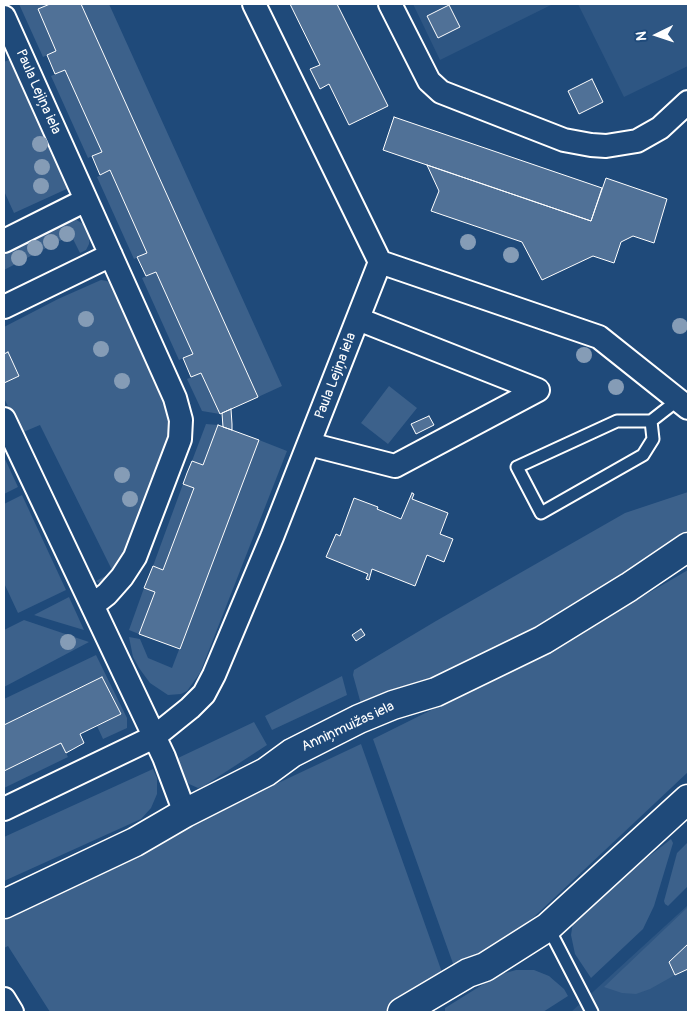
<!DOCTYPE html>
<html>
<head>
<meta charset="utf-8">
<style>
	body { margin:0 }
	#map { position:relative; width:692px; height:1016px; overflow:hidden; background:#1f4a7a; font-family:Pangolin,sans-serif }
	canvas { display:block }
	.frame { position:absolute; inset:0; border:5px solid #fff; pointer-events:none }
	.north { position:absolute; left:632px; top:10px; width:50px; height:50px; -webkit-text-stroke:4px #1f4a7a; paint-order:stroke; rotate:266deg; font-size:14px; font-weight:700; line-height:20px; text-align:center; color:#fff }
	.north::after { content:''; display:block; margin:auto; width:18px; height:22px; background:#fff; clip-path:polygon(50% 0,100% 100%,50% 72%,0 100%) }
</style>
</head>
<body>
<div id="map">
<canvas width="692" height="1016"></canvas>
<div class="frame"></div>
<div class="north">N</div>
</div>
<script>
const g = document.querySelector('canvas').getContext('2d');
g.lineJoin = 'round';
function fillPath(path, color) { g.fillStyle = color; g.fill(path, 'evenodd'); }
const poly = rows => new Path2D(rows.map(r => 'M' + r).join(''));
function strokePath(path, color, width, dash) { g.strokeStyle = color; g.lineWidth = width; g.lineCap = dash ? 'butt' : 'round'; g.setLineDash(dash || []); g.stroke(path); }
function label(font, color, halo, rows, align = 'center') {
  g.font = font + ' Pangolin,sans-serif'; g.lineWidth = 4.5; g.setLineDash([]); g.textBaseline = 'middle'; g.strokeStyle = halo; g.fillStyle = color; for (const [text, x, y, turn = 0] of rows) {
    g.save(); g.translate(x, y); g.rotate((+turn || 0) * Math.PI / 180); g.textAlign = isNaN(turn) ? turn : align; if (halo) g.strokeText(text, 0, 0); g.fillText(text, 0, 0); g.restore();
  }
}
const built = poly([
	[413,4,553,4,440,60],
	[578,4,688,4,688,66,624,97],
	[688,905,688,1012,571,1012]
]);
const green = poly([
	[19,4,50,4,38,9,56,51,43,57],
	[81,4,109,4,282,386,258,397],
	[13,58,71,187,14,213,4,191,4,62],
	[65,70,102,152,88,158,51,76],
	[110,170,147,253,134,259,97,177],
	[75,219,85,225,90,234,89,244,86,250,80,253,71,235,4,270,4,251,66,220],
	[156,272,193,354,179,360,142,278],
	[101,280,107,281,113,286,168,410,169,434,127,544,112,579,101,584,96,581,113,572,40,425,21,433,4,398,4,383,19,375,8,352,4,354,4,327,58,299],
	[201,373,220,414,202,411,187,379],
	[389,386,417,408,388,444,361,423],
	[206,424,218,425,203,465,192,461],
	[259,440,287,451,200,673,187,691,181,694,168,695,150,683,139,668,133,657,129,637,140,639,148,658,172,668],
	[4,457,18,487,4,494],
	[183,484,194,488,163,570,153,566],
	[688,492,688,540,566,611,461,667,389,697,361,704,353,675,354,670,436,621,625,513],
	[22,495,66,590,18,613,4,583,4,504],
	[688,570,688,772,535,916,509,937,456,972,373,739,544,654],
	[144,588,155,592,139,634,129,630],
	[69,597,84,630,34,615],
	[24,620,89,642,4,687,4,630],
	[96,655,127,718,127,728,103,739,97,726,121,714,102,677,4,725,4,699],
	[342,676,347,695,272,730,265,716],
	[254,722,267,745,204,786,198,788,189,784,182,775,178,758],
	[61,743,68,757,4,788,4,771],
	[361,744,444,978,387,1012,50,1012,8,946,4,948,4,912],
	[153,769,157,778,157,794,151,808,141,819,4,881,4,837],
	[671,839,673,843,654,906,643,929,591,978,575,954,571,935,573,922,581,910],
	[688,842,688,886,668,906,665,904,664,901,677,853],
	[688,907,688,944,669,962,675,975,650,989,636,994,622,993,604,987],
	[516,970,534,970,549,976,564,989,568,996,543,1012,445,1012,445,1008,498,975]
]);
const building = poly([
	[50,4,81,4,258,397,220,414,201,373,191,377,183,358,193,354,156,272,146,276,137,257,147,253,110,170,100,175,92,156,102,152,65,70,55,74,47,55,56,51,38,9,50,4],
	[290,4,337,4,388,106,349,125,329,84,320,89,310,69,320,65,290,4],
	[449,5,460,27,438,38,427,16,449,5],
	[592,79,603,102,579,114,568,91,592,79],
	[394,117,602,188,591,221,383,150,394,117],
	[427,165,591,221,606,178,667,199,654,243,633,236,621,242,614,263,593,256,542,280,522,242,431,211,439,191,427,165],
	[8,352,19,376,4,383,4,354,8,352],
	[231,409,232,424,232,430,223,427,222,413,231,409],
	[429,416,434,425,416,434,411,424,429,416],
	[218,425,259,440,180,649,139,634,155,592,144,588,153,566,163,570,194,488,183,484,187,473,192,461,203,465,218,425],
	[412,493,414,494,412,499,448,513,440,534,453,539,444,562,427,555,415,586,372,569,369,580,366,579,368,574,326,557,336,534,340,536,354,498,378,507,377,509,401,519,412,493],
	[361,629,365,635,356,641,352,635,361,629],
	[102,677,121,714,80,734,84,743,66,753,61,743,4,771,4,725,102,677],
	[688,944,688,969,675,975,669,962,688,944]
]);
const lane = poly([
	[651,421,653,439,643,455,541,513,517,467,617,421,651,421,678,400],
	[548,927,592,1012]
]);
const street = poly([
	[390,4,429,81,441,92,564,140,591,145,606,146,637,141,660,128,688,102],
	[4,17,175,398,181,420,180,439,135,557,122,577,107,594,93,605],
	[4,241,86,200],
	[380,262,599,337,688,408],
	[4,307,111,255],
	[4,419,164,757,185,813],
	[309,444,395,466,538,390,358,319],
	[4,809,154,737,190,708,204,694,214,675,272,537,380,262,254,4],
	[4,999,12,1012]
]);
const secondary = poly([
	[4,904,135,842,185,813,266,772,292,753,359,719,393,705,436,692,543,640,629,587,688,547],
	[402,1012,468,973,485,967,548,927,688,799]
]);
const trees = [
	[40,144],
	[42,167],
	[41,186],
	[67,234],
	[51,242],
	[468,242],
	[35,248],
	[511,255],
	[19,258],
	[86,319],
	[680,326],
	[101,349],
	[584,355],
	[122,381],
	[616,387],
	[122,475],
	[130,499],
	[68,642]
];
const streetNames = [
	["Paula Lejiņa iela",38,92,66],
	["Paula Lejiņa iela",336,376,-69],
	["Anniņmuižas iela",348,727,-25]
];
fillPath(built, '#2e5683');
fillPath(green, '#3c618b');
fillPath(building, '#507197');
strokePath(building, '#fff', 1);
strokePath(lane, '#fff', 15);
strokePath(street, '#fff', 26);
strokePath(secondary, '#fff', 31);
strokePath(lane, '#1f4a7a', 11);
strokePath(street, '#1f4a7a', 22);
strokePath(secondary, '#1f4a7a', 28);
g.fillStyle = '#859cb6';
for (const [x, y] of trees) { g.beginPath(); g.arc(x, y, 8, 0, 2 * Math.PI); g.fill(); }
label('14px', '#fff', '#1f4a7a', streetNames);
</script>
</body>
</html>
